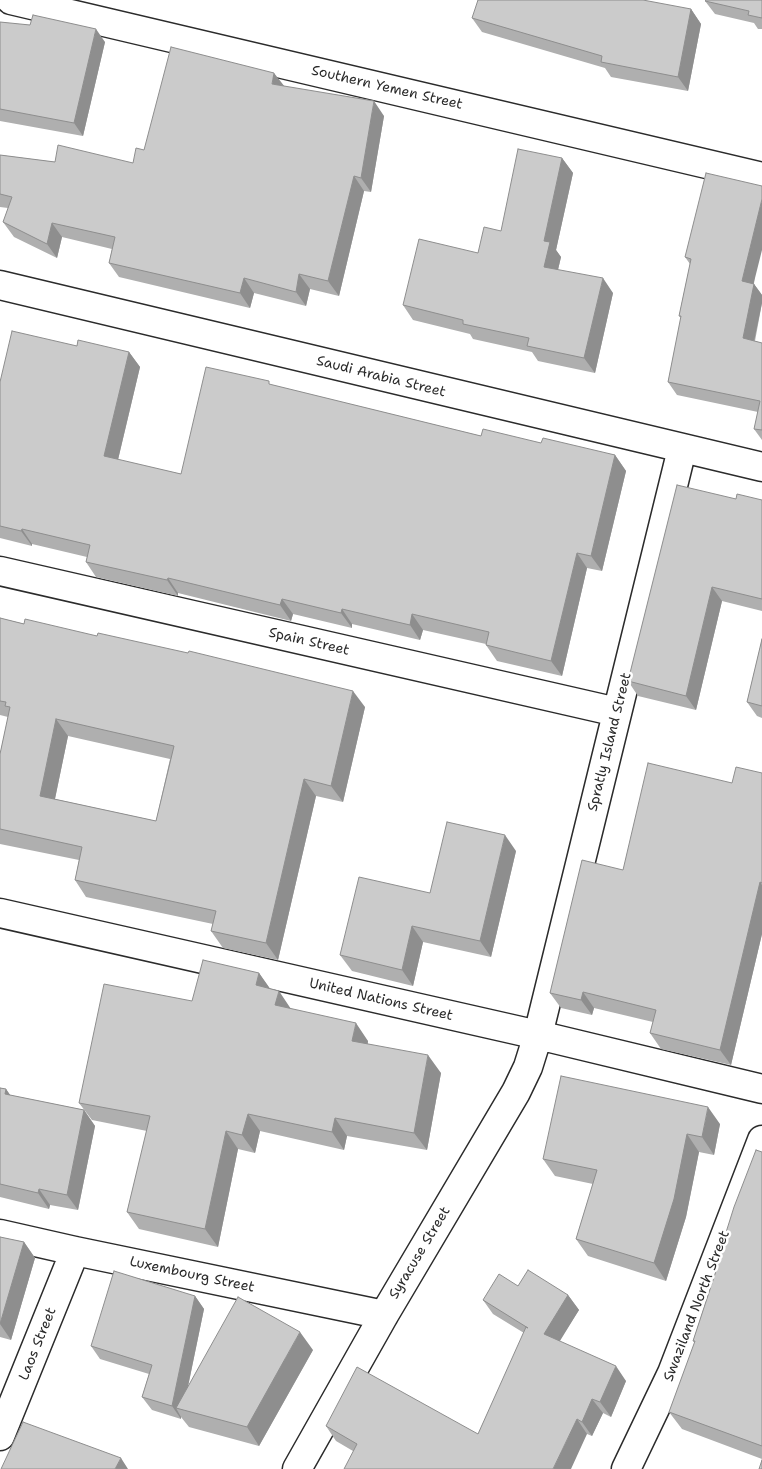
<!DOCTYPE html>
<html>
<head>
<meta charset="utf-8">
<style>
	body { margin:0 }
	canvas { display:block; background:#fff }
</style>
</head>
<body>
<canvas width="762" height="1469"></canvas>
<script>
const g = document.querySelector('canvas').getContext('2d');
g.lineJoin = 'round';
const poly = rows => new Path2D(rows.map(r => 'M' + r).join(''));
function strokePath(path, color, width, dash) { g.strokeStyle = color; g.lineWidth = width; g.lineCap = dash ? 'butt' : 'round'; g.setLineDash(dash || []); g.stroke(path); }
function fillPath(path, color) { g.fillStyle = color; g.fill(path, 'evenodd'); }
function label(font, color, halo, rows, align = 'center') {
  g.font = font + ' "Shantell Sans",sans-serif'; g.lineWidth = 5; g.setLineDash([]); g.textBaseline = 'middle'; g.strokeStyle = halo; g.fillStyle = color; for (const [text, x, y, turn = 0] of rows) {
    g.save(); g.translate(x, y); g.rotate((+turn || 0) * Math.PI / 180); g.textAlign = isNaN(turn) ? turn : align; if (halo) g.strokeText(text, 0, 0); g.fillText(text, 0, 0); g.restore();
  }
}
const minor = poly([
	[11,0,762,177],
	[0,285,762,467],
	[0,571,617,712],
	[0,913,538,1035,762,1089],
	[0,1234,75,1251,384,1315],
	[0,1436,75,1251],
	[297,1469,384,1315,516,1092,528,1067,538,1035,682,449],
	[626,1469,672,1373,762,1140]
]);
const wall = poly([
	[762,0,762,29,758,29,754,23,715,14,705,1],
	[691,9,701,24,688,91,611,77,605,68,482,32,472,18],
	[0,22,105,42,83,136,0,121],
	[283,86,384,116,371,192,364,191,339,296,310,289,306,306,254,293,250,308,119,277,109,263,112,249,62,237,57,258,14,237,3,222,8,208,0,207,0,155,55,162,133,163,144,150],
	[562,158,573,173,556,250,561,257,558,270,613,293,595,373,538,361,532,352,473,339,470,334,413,320,403,305,478,253,501,231],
	[762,186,754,284,762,295,762,303,755,341,762,343,762,440,754,429,758,412,677,395,668,382,681,318,679,316,690,264,685,257],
	[77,346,129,352,140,367,118,460,181,474,272,385,481,436,541,443,615,455,626,471,602,571,587,568,562,676,497,661,486,645,486,644,423,630,420,640,352,624,352,628,293,614,291,621,178,593,178,596,96,577,86,562,87,557,32,544,32,546,0,538,0,382],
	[736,499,762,500,762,611,722,601,696,710,638,696,628,681],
	[0,618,365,707,343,802,316,796,278,960,223,948,211,931,213,924,86,897,75,880,79,860,0,844,0,754,8,717,0,715],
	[68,736,170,759,156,821,55,799],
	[762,639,762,718,757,716,747,702],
	[762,773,762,934,731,1065,661,1049,650,1033,653,1022,594,1008,592,1015,561,1008,550,993,623,870,732,783],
	[516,851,491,957,423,942,413,986,352,971,340,955,430,893],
	[259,973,270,989,291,1009,368,1041,368,1044,441,1073,427,1150,347,1136,344,1150,260,1131,255,1153,238,1149,218,1247,139,1229,127,1212,147,1131,92,1120,79,1103,192,1001],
	[0,1088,6,1089,10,1095,84,1110,95,1126,78,1210,50,1205,49,1209,0,1197],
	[720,1124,714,1155,699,1152,686,1217,666,1281,588,1256,576,1239,593,1184,555,1176,543,1159],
	[762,1152,762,1459,682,1429,669,1412,695,1343,693,1341,718,1264,717,1261],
	[0,1237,24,1242,35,1258,11,1340,0,1337],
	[518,1286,568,1295,579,1310,559,1341,626,1381,611,1417,603,1413,592,1436,587,1434,353,1451,336,1441,326,1426,478,1434,524,1333,493,1314,483,1300],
	[195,1296,204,1309,188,1387,313,1350,259,1446,189,1427,181,1417,181,1419,152,1410,142,1397,149,1374,100,1359,91,1346]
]);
const shadedWall = poly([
	[691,9,701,24,688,91,678,77],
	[96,29,105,42,83,136,74,123],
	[274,73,285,87,272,84],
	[374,101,384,116,371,192,361,178],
	[562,158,573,173,556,250,561,257,555,282,544,267,544,241],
	[354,176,364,191,339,296,328,281],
	[762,199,762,250,751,294,742,281],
	[52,223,62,237,57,258,47,244],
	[299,274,310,289,306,306,296,292],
	[244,278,254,293,250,308,240,293],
	[603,278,613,293,595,373,584,358],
	[754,284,762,295,762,303,752,351,743,338],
	[129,352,140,367,115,472,104,456],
	[615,455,626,471,602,571,591,556],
	[22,529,32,544,32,546,21,531],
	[577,553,587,568,562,676,551,661],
	[168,578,178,593,178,596,167,580],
	[712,587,722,601,696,710,686,696],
	[282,599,293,614,291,621,280,605],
	[342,609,352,624,352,628,341,613],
	[412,614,423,630,420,640,410,625],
	[353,691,365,707,343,802,331,786],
	[56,719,68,736,52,813,40,796],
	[304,779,316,796,278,960,266,943],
	[505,835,516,851,491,957,480,941],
	[760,882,762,885,762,934,731,1065,720,1050],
	[412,926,423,942,413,986,402,970],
	[259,973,271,990,256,985],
	[279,991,291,1009,275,1005],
	[583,992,594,1008,592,1015,581,1000],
	[356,1023,368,1041,364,1059,352,1041],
	[428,1055,441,1073,427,1150,414,1133],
	[6,1089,17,1105,5,1094],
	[708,1107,720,1124,714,1155,702,1137],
	[84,1110,95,1126,78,1210,67,1195],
	[248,1114,260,1131,255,1153,242,1135],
	[335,1118,347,1136,344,1150,332,1132],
	[226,1131,238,1149,218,1247,205,1229],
	[687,1134,699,1152,686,1217,666,1281,654,1263],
	[39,1189,50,1205,49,1209,38,1193],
	[24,1242,35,1258,11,1340,0,1324],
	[568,1295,579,1310,555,1349,544,1334],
	[195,1296,204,1309,183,1410,176,1408,181,1417,181,1419,172,1406],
	[300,1332,313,1350,259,1446,247,1427],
	[616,1366,626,1381,611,1417,600,1402],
	[592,1399,603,1413,592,1436,582,1422],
	[577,1419,587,1434,571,1469,553,1469],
	[121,1458,128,1469,115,1469]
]);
const building = poly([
	[478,0,643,0,691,9,678,77,601,62,602,56,472,18,478,0],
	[706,0,762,0,762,18,748,15,749,11,705,1,706,0],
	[33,15,96,29,74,123,0,109,0,22,30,25,33,15],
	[171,47,274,73,272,84,374,101,361,178,354,176,328,281,299,274,296,292,244,278,240,293,109,263,115,237,52,223,47,244,3,222,12,197,0,194,0,155,55,162,58,145,133,163,136,148,144,150,171,47],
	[518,149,562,158,544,241,550,242,544,267,603,278,584,358,527,346,529,338,463,324,463,320,403,305,419,239,478,253,484,227,501,231,518,149],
	[706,173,762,186,762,199,742,281,754,284,743,338,762,343,762,430,754,429,760,401,668,382,681,316,679,316,691,259,685,257,706,173],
	[12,331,77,346,78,340,129,352,104,456,181,474,206,367,269,381,269,384,481,436,483,429,541,443,543,438,615,455,591,556,577,553,551,661,486,645,489,632,412,614,410,625,342,609,341,613,282,599,280,605,168,578,167,580,86,562,90,545,22,529,21,531,0,526,0,382,12,331],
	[677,485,736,499,737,494,762,500,762,599,712,587,686,696,628,681,677,485],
	[0,618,24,624,25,619,97,636,98,633,188,653,189,651,353,691,331,786,304,779,266,943,211,931,216,911,75,880,82,847,0,829,0,754,10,707,5,706,6,702,0,701,0,618],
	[56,719,174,746,156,821,40,796,56,719],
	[762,639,762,706,747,702,762,639],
	[648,763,732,783,736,767,762,773,762,883,760,882,720,1050,650,1033,656,1010,583,992,581,1000,550,993,582,860,623,870,648,763],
	[447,822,505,835,480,941,412,926,402,970,340,955,359,877,430,893,447,822],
	[203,960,259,973,256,985,279,991,275,1005,356,1023,352,1041,428,1055,414,1133,335,1118,332,1132,248,1114,242,1135,226,1131,205,1229,127,1212,150,1116,79,1103,104,984,192,1001,203,960],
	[561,1076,708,1107,702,1137,687,1134,674,1199,654,1263,576,1239,597,1170,543,1159,561,1076],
	[0,1088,6,1089,5,1094,84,1110,67,1195,39,1189,38,1193,0,1184,0,1088],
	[756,1150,762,1152,762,1446,669,1412,695,1341,693,1341,719,1262,717,1261,734,1207,756,1150],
	[0,1237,24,1242,0,1324,0,1237],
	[528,1270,568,1295,544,1334,616,1366,600,1402,592,1399,582,1422,577,1419,553,1469,344,1469,357,1444,326,1426,357,1367,478,1434,526,1327,528,1328,483,1300,499,1274,518,1286,528,1270],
	[114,1271,195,1296,172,1406,142,1397,152,1365,91,1346,114,1271],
	[238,1297,300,1332,247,1427,176,1408,238,1297],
	[23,1422,121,1458,115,1469,1,1469,23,1422],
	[762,1460,762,1469,759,1469,762,1460]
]);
const streetNames = [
	["Southern Yemen Street",387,88,13],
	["Saudi Arabia Street",381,377,14],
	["Spain Street",309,642,13],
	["Spratly Island Street",610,742,-76],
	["United Nations Street",381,1000,13],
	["Syracuse Street",420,1253,-59],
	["Luxembourg Street",192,1275,12],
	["Swaziland North Street",697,1306,-69],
	["Laos Street",38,1344,-68]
];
strokePath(minor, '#2b2b2b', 31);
strokePath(minor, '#fff', 28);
fillPath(wall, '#afafaf');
fillPath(shadedWall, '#8e8e8e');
fillPath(building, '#cbcbcb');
strokePath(building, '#8e8e8e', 1);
label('14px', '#2b2b2b', '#fff', streetNames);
</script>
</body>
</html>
